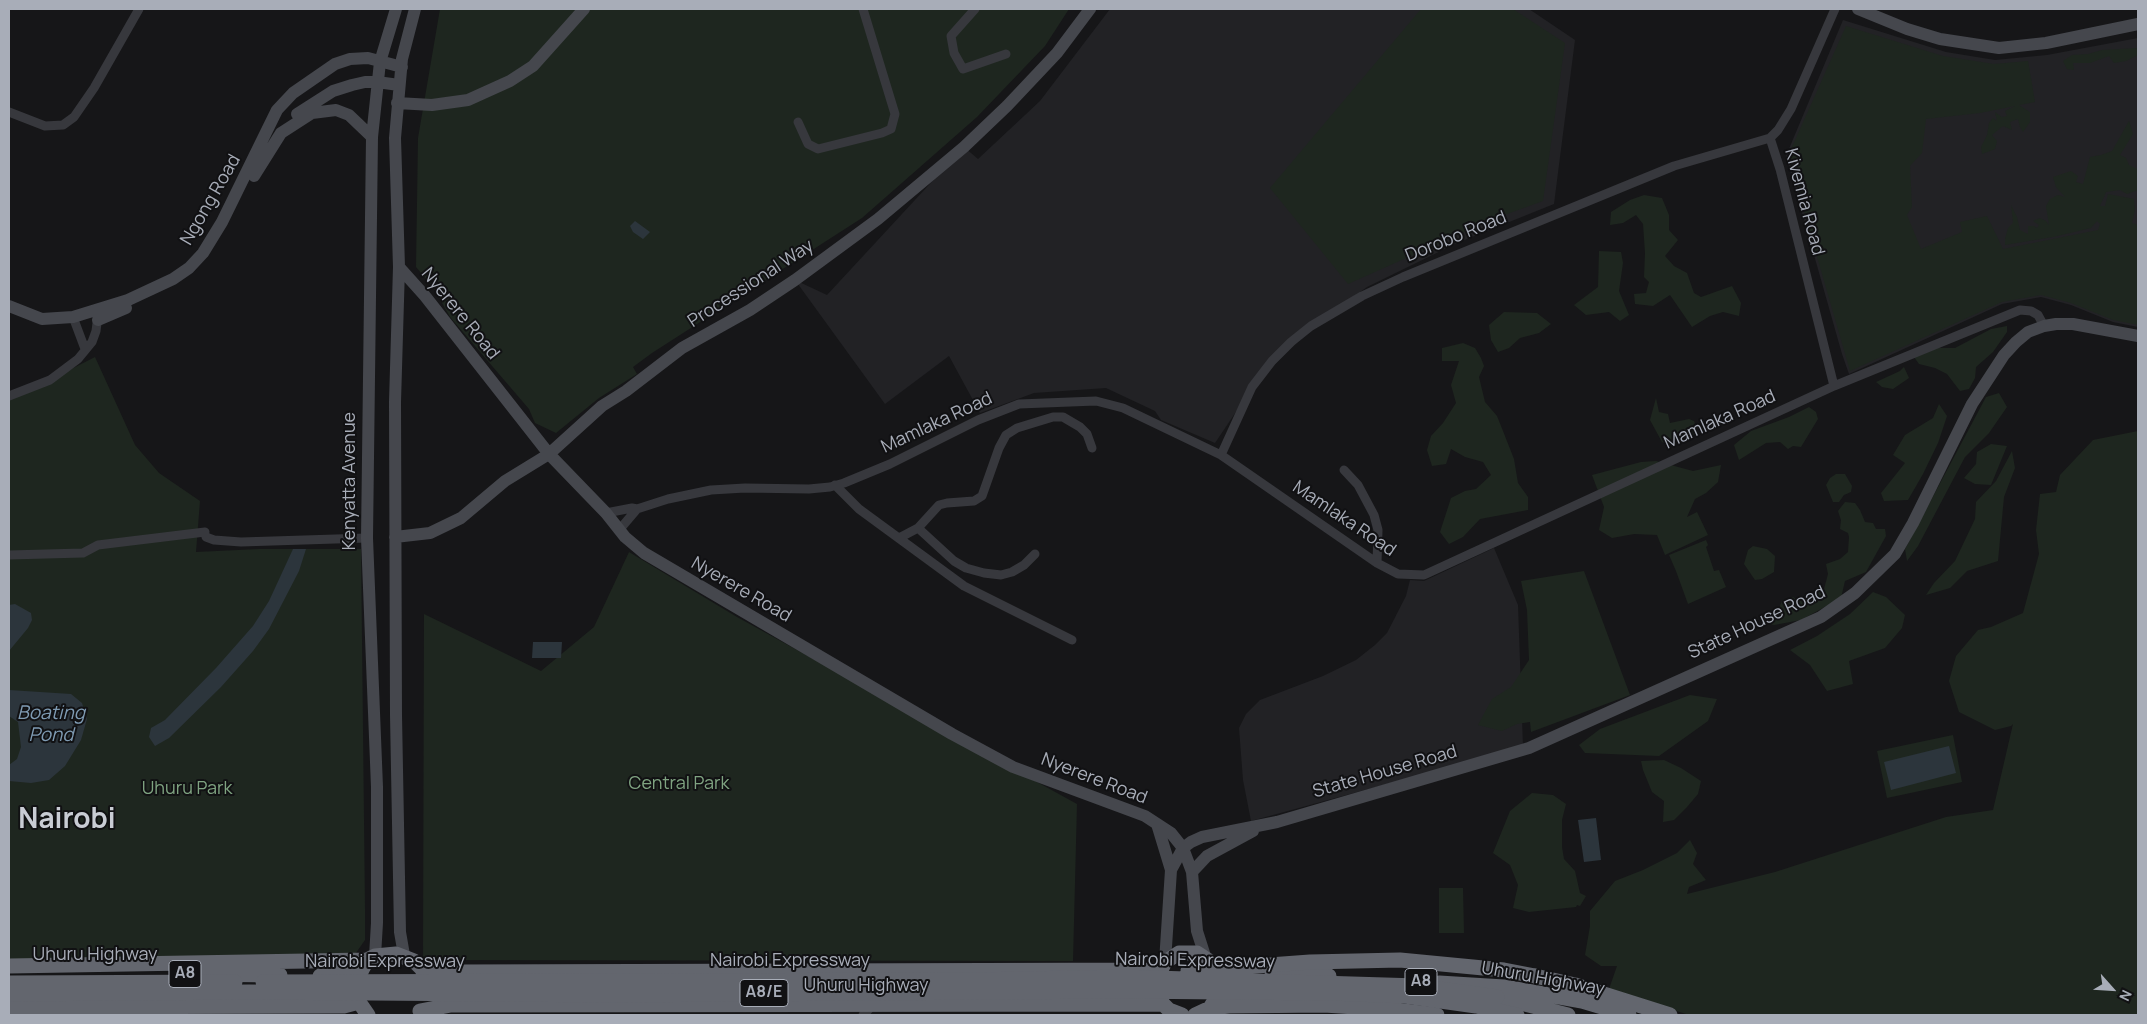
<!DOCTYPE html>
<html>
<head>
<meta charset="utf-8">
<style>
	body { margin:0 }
	#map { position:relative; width:2147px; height:1024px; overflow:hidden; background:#161618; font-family:Manrope,sans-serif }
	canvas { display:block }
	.frame { position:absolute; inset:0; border:10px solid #a8adb8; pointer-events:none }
	.north { position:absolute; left:2087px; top:964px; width:50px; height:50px; -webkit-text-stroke:4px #111113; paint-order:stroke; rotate:116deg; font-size:14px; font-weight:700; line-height:20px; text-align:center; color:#a8adb8 }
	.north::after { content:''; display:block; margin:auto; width:18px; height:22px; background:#a8adb8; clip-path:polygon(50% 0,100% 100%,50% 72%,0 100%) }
</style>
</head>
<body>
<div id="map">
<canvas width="2147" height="1024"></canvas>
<div class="frame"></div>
<div class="north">N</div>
</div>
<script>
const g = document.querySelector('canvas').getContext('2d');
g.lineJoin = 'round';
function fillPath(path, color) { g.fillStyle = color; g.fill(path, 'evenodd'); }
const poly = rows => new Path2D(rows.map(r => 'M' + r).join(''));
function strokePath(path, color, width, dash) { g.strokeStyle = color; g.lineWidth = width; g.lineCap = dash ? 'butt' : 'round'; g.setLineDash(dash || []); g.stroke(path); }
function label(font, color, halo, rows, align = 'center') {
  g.font = font + ' Manrope,sans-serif'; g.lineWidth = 4; g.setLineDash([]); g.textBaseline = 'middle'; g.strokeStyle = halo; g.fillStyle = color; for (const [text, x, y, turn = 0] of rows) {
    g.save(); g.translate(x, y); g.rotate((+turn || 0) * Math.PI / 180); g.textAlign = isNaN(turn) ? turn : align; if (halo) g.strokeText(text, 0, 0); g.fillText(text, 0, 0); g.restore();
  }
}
const built = poly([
	[1110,9,1529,9,1575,40,1554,204,1457,243,1367,287,1315,325,1254,385,1215,443,1161,420,1155,411,1106,388,1034,393,980,413,949,356,885,404,795,280,827,295,964,147,978,159,1040,101],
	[1843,20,1946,52,1995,60,2047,55,2138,38,2138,327,2113,322,2071,305,2041,297,2002,304,1849,374,1842,354,1786,156],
	[1494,548,1518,605,1523,747,1251,821,1243,780,1239,728,1246,714,1260,700,1323,676,1356,660,1375,645,1387,633,1406,596,1410,580,1424,581]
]);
const green = poly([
	[440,9,1069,9,1045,46,977,117,862,218,652,353,633,367,637,374,599,398,556,433,535,423,529,409,450,317,433,287,416,267,418,138],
	[1421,9,1513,9,1565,43,1543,201,1496,218,1348,284,1270,188],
	[1846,26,1943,56,1994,64,2028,61,2035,102,2019,105,2030,112,2030,122,2023,132,2020,127,2018,119,2010,122,2012,130,2003,126,1992,135,1997,141,1995,149,1982,154,1981,147,1987,135,1989,123,1993,118,1997,121,1995,112,2002,117,2007,116,2005,111,2015,106,1980,113,1926,119,1922,153,1910,166,1912,207,1907,215,1921,249,1962,232,1960,222,1987,216,2003,249,2098,230,2100,224,2097,221,2091,228,2053,237,2005,245,2005,239,2008,228,2013,223,2011,205,2017,217,2020,230,2028,234,2028,226,2034,226,2037,228,2039,225,2033,221,2040,218,2046,221,2049,225,2046,206,2050,199,2058,195,2065,197,2056,187,2053,177,2071,171,2078,176,2076,182,2083,184,2090,157,2101,155,2112,151,2129,121,2133,134,2120,155,2126,158,2129,165,2137,169,2138,190,2127,194,2120,190,2106,192,2100,206,2105,206,2108,194,2134,199,2135,210,2132,223,2138,225,2138,325,2113,320,2071,303,2041,295,2002,302,1850,371,1788,156],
	[2138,48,2138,55,2126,61,2114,63,2109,56,2090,63,2073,63,2074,70,2067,69,2063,61,2072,55,2088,54,2102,50],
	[1644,195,1662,198,1669,215,1669,230,1678,240,1665,256,1674,266,1687,273,1694,293,1701,297,1732,286,1741,303,1739,316,1723,312,1710,316,1692,327,1670,295,1653,306,1635,304,1634,294,1646,293,1649,282,1644,277,1645,253,1643,224,1636,215,1623,223,1610,225,1611,212,1630,200],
	[1599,251,1621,252,1623,263,1619,291,1629,315,1620,321,1609,312,1586,315,1574,305,1598,287],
	[1504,312,1537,313,1551,324,1539,333,1520,338,1509,348,1498,352,1491,340,1489,325],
	[2007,326,2007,332,1993,352,1976,367,1975,378,1969,389,1960,391,1947,374,1935,368,1919,364,1914,357,1934,348,1955,348,1991,329],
	[1463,343,1475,348,1481,358,1484,366,1479,377,1485,402,1497,416,1503,431,1514,459,1518,483,1528,497,1528,510,1480,519,1463,537,1449,544,1440,532,1451,498,1465,491,1476,489,1491,475,1483,462,1465,457,1451,449,1446,464,1432,466,1427,450,1431,436,1443,423,1456,403,1451,385,1459,361,1442,361,1442,348],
	[95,357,135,445,159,473,200,501,196,552,259,549,361,549,365,909,365,940,351,960,9,966,9,395,44,383],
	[1904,367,1909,378,1893,389,1882,387,1876,382,1900,371],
	[1999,393,2007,407,1989,433,1965,457,1918,546,1907,561,1905,549,1986,397],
	[1656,398,1659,412,1668,414,1670,423,1689,419,1694,421,1698,433,1671,446,1662,442,1650,420],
	[1939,404,1947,416,1938,443,1923,474,1908,500,1884,501,1881,493,1905,463,1893,455,1905,435,1933,418],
	[1809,407,1816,412,1818,419,1801,447,1793,446,1788,449,1780,442,1766,443,1739,460,1734,445,1751,431,1789,417],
	[2138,431,2138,1015,1689,1015,1609,989,1617,966,1601,966,1585,955,1590,926,1590,911,1615,881,1643,870,1677,853,1690,840,1697,853,1693,864,1706,880,1689,887,1687,894,1775,872,1946,817,1993,810,2013,724,2011,726,1995,730,1959,712,1949,681,1956,656,1978,630,1991,627,2023,613,2039,554,2036,530,2040,494,2056,492,2060,475,2093,440],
	[1991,444,2007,446,1991,485,1975,484,1964,478,1976,464,1977,452],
	[2012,451,2015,468,2004,497,1998,561,1967,571,1950,588,1926,595,1934,583,1955,561,1975,519,1976,502,1996,481],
	[1656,461,1693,471,1721,465,1718,482,1706,493,1695,499,1687,517,1697,512,1708,535,1665,555,1657,535,1634,534,1612,538,1599,530,1604,507,1592,475,1641,462],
	[1836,474,1845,474,1852,486,1851,492,1844,495,1839,502,1833,502,1826,485,1830,478],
	[1845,502,1855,503,1860,510,1865,522,1873,523,1876,529,1885,529,1886,536,1866,572,1845,581,1841,598,1801,620,1774,625,1763,622,1766,612,1779,609,1782,600,1793,597,1798,600,1815,594,1824,589,1828,574,1826,564,1840,559,1848,552,1849,537,1848,533,1840,529,1841,520,1838,511],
	[1706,540,1708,545,1706,547,1714,571,1719,570,1726,587,1688,604,1676,571,1669,555],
	[1753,546,1767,549,1775,556,1774,572,1762,579,1755,580,1744,564,1748,550],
	[629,552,737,617,1077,804,1073,961,423,960,424,614,541,671,594,627],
	[1584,571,1630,695,1531,732,1530,722,1517,724,1502,731,1478,725,1492,699,1511,687,1529,660,1527,610,1521,581],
	[1873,592,1886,597,1905,615,1902,628,1885,648,1849,661,1853,684,1827,691,1810,665,1790,650,1817,636,1850,614],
	[1690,695,1717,699,1708,721,1659,756,1585,753,1579,745,1600,729],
	[1953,735,1962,782,1887,798,1877,751],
	[1664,760,1681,768,1701,781,1698,794,1687,807,1674,820,1663,822,1664,801,1652,792,1643,770,1641,761],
	[1532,793,1553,795,1566,804,1562,820,1562,847,1564,859,1575,871,1580,893,1586,896,1580,906,1577,905,1576,907,1529,912,1513,908,1518,885,1510,865,1493,853,1510,811],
	[1439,888,1463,888,1464,933,1439,933]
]);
const water = poly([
	[635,221,650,232,643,239,633,232,630,226],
	[293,549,306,549,299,571,269,629,253,651,221,687,169,738,155,746,149,737,151,728,165,720,216,668,253,626,269,601],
	[15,604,31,613,32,620,28,628,9,651,9,605],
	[533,642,562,642,561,658,532,658],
	[9,690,71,694,82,703,87,719,81,740,65,766,49,780,31,783,9,781,9,765,17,759,21,747,18,722,9,716],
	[1949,746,1956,773,1891,790,1884,762],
	[1596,818,1601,860,1584,862,1578,820]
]);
const street = poly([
	[975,9,951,36,954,53,963,69,1006,54],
	[9,112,45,126,63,125,74,117,94,88,139,9],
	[798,122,808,144,818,149,882,133,891,129,895,114,863,9],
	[1770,138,1780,169,1834,386],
	[73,317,85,349],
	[9,396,50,380,78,359,92,342,96,331,98,315],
	[1221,455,1252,387,1272,361,1291,342,1311,326,1362,296,1403,277,1674,166,1770,138,1778,130,1791,109,1835,9],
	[1344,470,1358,485,1374,515,1378,530,1377,563],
	[835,485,859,509,964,586,1072,640],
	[606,513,632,508,637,509,668,499,711,490,745,488,809,489,830,487,844,483,890,464,978,420,1019,404,1096,401,1123,408,1221,455,1377,563,1398,574,1424,575,1834,386,2020,310,2031,311,2038,315,2044,326],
	[918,528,954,561,966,568,984,573,1001,575,1012,572,1024,565,1035,554],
	[620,529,637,509],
	[206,537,214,540,241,542,367,538],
	[899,538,918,528,939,505,947,503,974,501,982,496,999,448,1006,435,1017,428,1053,417,1063,417,1080,427,1087,434,1092,448],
	[9,555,83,553,98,545,205,532],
	[863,1015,873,1005]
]);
const secondary = poly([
	[1858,9,1907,29,1940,39,1999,48,2046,43,2138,24],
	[397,103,432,105,468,100,510,81,533,66,584,9],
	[297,114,333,91,352,85,365,82,377,82,399,85],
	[254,176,281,133,312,113,336,110,349,115,372,137],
	[399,267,425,296,549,454,606,513,625,537,644,553,952,734,1013,767,1145,816,1171,833,1183,848,1192,872,1197,931,1205,956],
	[9,306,42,319,73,317,128,300,173,279,189,268,203,253,222,222,277,110,293,93,335,64,350,59,368,58,402,67],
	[98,320,126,308],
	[395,537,430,533,461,518,505,481,549,454,602,406,626,391,682,348,750,310,795,280,878,219,964,147,1007,106,1057,53,1090,9],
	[1157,824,1171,870],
	[1192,872,1207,856,1253,831],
	[404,955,400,932,396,715,395,402,399,267,395,138,402,59,415,9],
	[375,956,377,923,377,787,367,538,372,137,380,62,396,9],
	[1165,962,1171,870,1183,848,1191,842,1202,837,1277,822,1529,748,1821,617,1855,593,1895,554,1913,523,1972,404,2004,355,2016,342,2028,332,2044,326,2056,324,2073,324,2138,336]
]);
const highway = poly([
	[9,966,367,960],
	[363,968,367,960,375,956,396,954,414,961,422,969,425,978],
	[422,969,458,972,1160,970],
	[188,974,280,975],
	[1272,975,1329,976],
	[320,976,332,976,362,970],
	[1535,976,1575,985,1670,1015],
	[1439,983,1504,987,1582,1001,1629,1015],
	[357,993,359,1002,368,1015],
	[1497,997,1568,1015],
	[9,1007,344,1006,359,1002],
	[1210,1008,1229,1006,1324,1005,1387,1009,1437,1015],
	[420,1011,451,1005,1163,1004],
	[1182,1015,1169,1010,1163,1004,1156,987,1157,978,1165,962,1179,953,1197,953,1212,963,1220,979],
	[1195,1015,1210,1008,1215,1000]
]);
const highwayBridge = poly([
	[1188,971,1310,962,1400,960,1504,970,1535,976],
	[263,982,976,980,1121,977,1418,986,1497,997],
	[9,983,235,982],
	[9,994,249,992,613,995,1119,991,1331,993,1405,996,1476,1006,1517,1015]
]);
const shields = [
	[185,974,32],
	[1421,982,32],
	[764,993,48]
];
const shieldNames = [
	["A8",185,974],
	["A8",1421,982],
	["A8/E",764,993]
];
const streetNames = [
	["Ngong Road",211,200,-60],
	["Kivemia Road",1804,202,75],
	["Dorobo Road",1456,237,-22],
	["Processional Way",751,284,-33],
	["Nyerere Road",460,314,51],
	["Mamlaka Road",1720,420,-24],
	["Mamlaka Road",937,423,-25],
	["Kenyatta Avenue",350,481,-90],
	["Mamlaka Road",1344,519,34],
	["Nyerere Road",741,590,30],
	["State House Road",1757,623,-25],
	["State House Road",1385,772,-16],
	["Nyerere Road",1094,779,21],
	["Uhuru Highway",95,955],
	["Nairobi Expressway",790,961],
	["Nairobi Expressway",1195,961,1],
	["Nairobi Expressway",385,962],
	["Uhuru Highway",1543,979,10],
	["Uhuru Highway",866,986]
];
const parkNames = [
	["Central Park",679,784],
	["Uhuru Park",187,789]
];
const waterNames = [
	["Boating",51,714],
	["Pond",51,736]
];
const townNames = [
	["Nairobi",67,820]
];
fillPath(built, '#222225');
fillPath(green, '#1e261f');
fillPath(water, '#2c353c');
strokePath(street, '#37383d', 9);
strokePath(secondary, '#45474d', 12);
strokePath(highway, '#63666e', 15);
strokePath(highwayBridge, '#63666e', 15);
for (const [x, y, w] of shields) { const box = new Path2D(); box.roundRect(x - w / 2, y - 13.5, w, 27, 4); g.fillStyle = '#111113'; g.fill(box); strokePath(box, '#a8adb8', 1); }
label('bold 16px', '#a8adb8', null, shieldNames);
label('18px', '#a8adb8', '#111113', streetNames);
label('18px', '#7fa381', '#111113', parkNames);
label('italic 19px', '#7f9bb3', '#111113', waterNames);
label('bold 28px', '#c9ccd4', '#111113', townNames);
</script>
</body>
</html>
